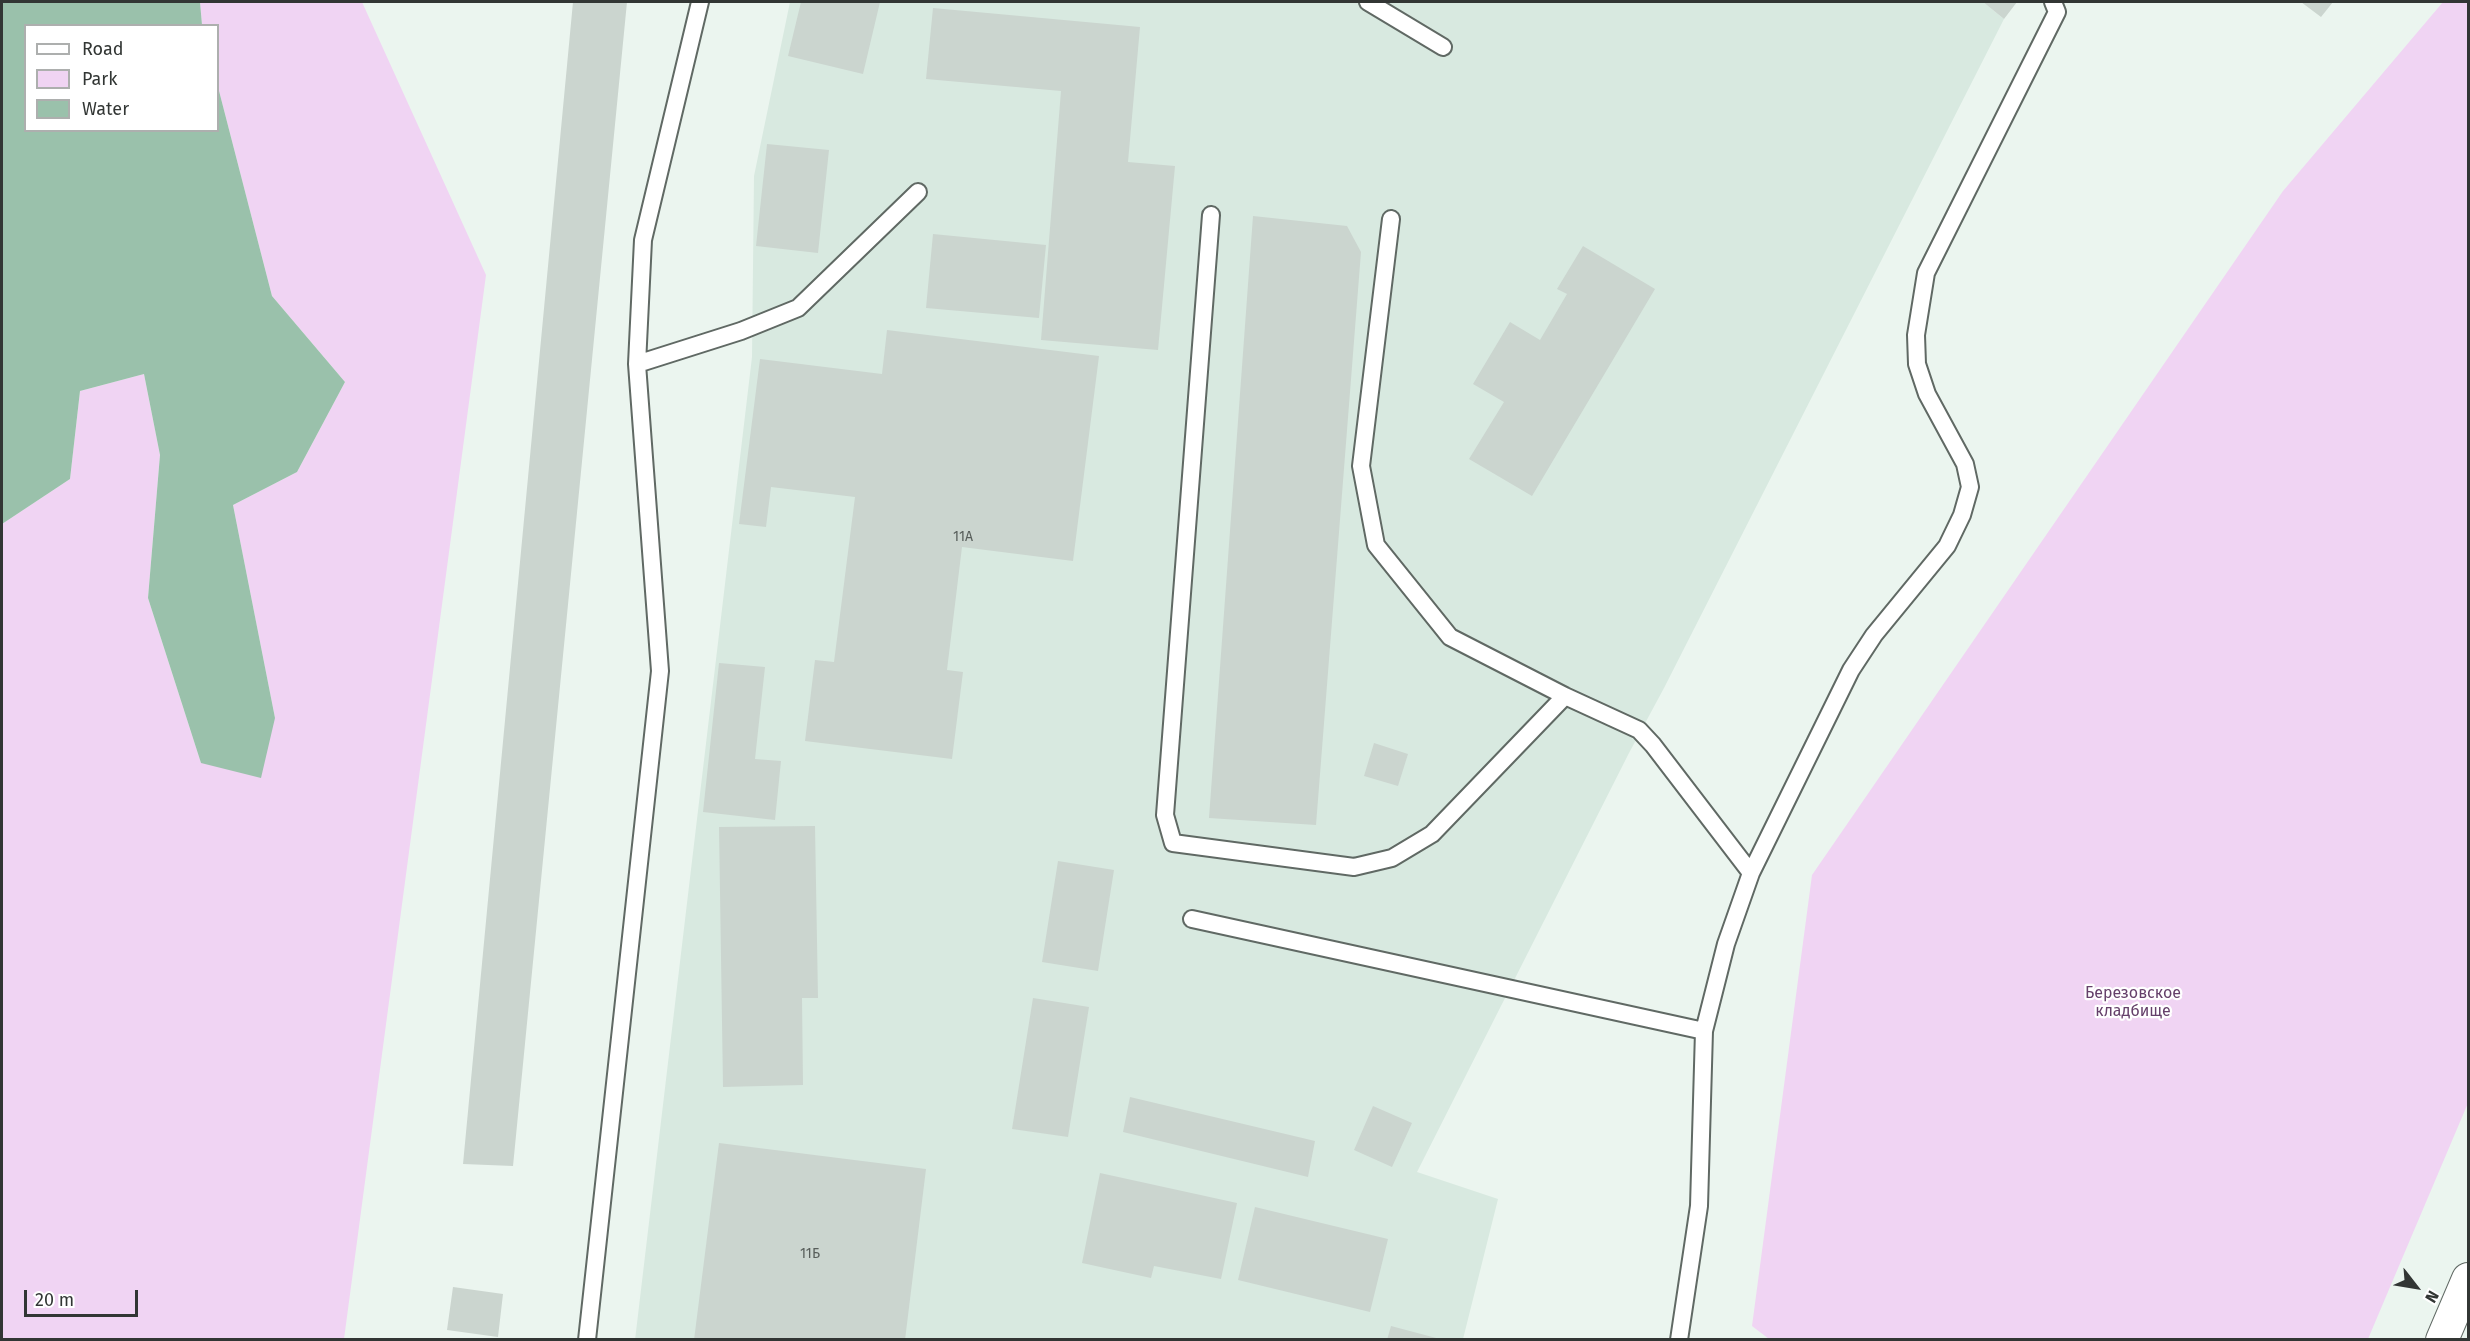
<!DOCTYPE html>
<html>
<head>
<meta charset="utf-8">
<style>
	body { margin:0 }
	#map { position:relative; width:2470px; height:1341px; overflow:hidden; background:#ebf5ef; font-family:"Fira Sans",sans-serif }
	canvas { display:block }
	.frame { position:absolute; inset:0; border:3px solid #323634; pointer-events:none }
	.legend { position:absolute; left:24px; top:24px; width:195px; height:108px; box-sizing:border-box; background:#fff; border:2px solid #adafae; margin:0; padding:8px 10px; list-style:none; font-size:18px; color:#323634 }
	.legend li { display:flex; align-items:center; gap:12px; height:30px }
	.legend b { width:30px; border:2px solid #adafae }
	.north { position:absolute; left:2386px; top:1257px; width:60px; height:60px; -webkit-text-stroke:4px #fff; paint-order:stroke; rotate:121deg; font-size:16px; font-weight:700; line-height:24px; text-align:center; color:#323634 }
	.north::after { content:''; display:block; margin:auto; width:21px; height:27px; background:#323634; clip-path:polygon(50% 0,100% 100%,50% 72%,0 100%) }
	.scale { position:absolute; left:24px; top:1290px; width:114px; height:27px; box-sizing:border-box; border:3px solid #323634; border-top:0; padding-left:8px; font-size:18px; line-height:21px; white-space:nowrap; color:#323634; -webkit-text-stroke:4px #fff; paint-order:stroke }
</style>
</head>
<body>
<div id="map">
<canvas width="2470" height="1341"></canvas>
<div class="frame"></div>
<ul class="legend">
<li><b style="height:8px;background:#fff"></b>Road</li>
<li><b style="height:16px;background:#f0d4f3"></b>Park</li>
<li><b style="height:16px;background:#9ac1ab"></b>Water</li>
</ul>
<div class="north">N</div>
<div class="scale">20 m</div>
</div>
<script>
const g = document.querySelector('canvas').getContext('2d');
g.lineJoin = 'round';
function fillPath(path, color) { g.fillStyle = color; g.fill(path, 'evenodd'); }
const poly = rows => new Path2D(rows.map(r => 'M' + r).join(''));
function strokePath(path, color, width, dash) { g.strokeStyle = color; g.lineWidth = width; g.lineCap = dash ? 'butt' : 'round'; g.setLineDash(dash || []); g.stroke(path); }
function label(font, color, halo, rows, align = 'center') {
  g.font = font + ' "Fira Sans",sans-serif'; g.lineWidth = 4.5; g.setLineDash([]); g.textBaseline = 'middle'; g.strokeStyle = halo; g.fillStyle = color; for (const [text, x, y, turn = 0] of rows) {
    g.save(); g.translate(x, y); g.rotate((+turn || 0) * Math.PI / 180); g.textAlign = isNaN(turn) ? turn : align; if (halo) g.strokeText(text, 0, 0); g.fillText(text, 0, 0); g.restore();
  }
}
const built = poly([
	[790,2,1983,2,2004,19,1664,688,1629,753,1417,1172,1498,1199,1463,1339,635,1340,752,357,754,176]
]);
const green = poly([
	[200,2,362,2,486,275,344,1339,2,1339,2,524,70,479,80,391,144,374,160,455,148,598,201,763,275,718,233,505,297,472,345,382,272,296,218,87,218,26,202,25],
	[2443,2,2468,2,2468,1103,2368,1339,1769,1339,1752,1326,1812,875,2283,191]
]);
const water = poly([
	[2,2,200,2,202,25,26,26,26,130,218,130,218,87,272,296,345,382,297,472,233,505,275,718,261,778,201,763,148,598,160,455,144,374,80,391,70,479,2,524]
]);
const building = poly([
	[573,2,627,2,513,1166,463,1164],
	[801,2,880,2,863,74,788,56],
	[1983,2,2017,2,2004,19],
	[2301,2,2333,2,2321,17],
	[933,8,1140,27,1128,162,1175,166,1158,350,1041,340,1061,91,926,79],
	[767,144,829,150,818,253,756,246],
	[1253,216,1347,226,1361,252,1316,825,1209,818],
	[933,234,1046,245,1039,318,926,308],
	[1583,246,1655,289,1532,496,1469,459,1504,402,1473,384,1510,322,1540,340,1567,294,1557,289],
	[887,330,1099,356,1073,561,962,547,947,670,963,672,952,759,805,741,815,660,834,662,855,497,771,487,766,527,739,524,760,359,882,374],
	[719,663,765,667,755,759,781,761,775,820,703,812],
	[1374,743,1408,754,1398,786,1364,776],
	[815,826,818,998,802,998,803,1085,723,1087,719,827],
	[1058,861,1114,870,1098,971,1042,962],
	[1033,998,1089,1007,1068,1137,1012,1129],
	[1130,1097,1315,1141,1308,1177,1123,1132],
	[1373,1106,1412,1123,1392,1167,1354,1150],
	[719,1143,926,1169,905,1340,694,1340],
	[1100,1173,1237,1203,1221,1279,1154,1266,1151,1278,1082,1263],
	[1255,1207,1388,1239,1370,1312,1238,1280],
	[453,1287,503,1294,498,1337,447,1330],
	[1391,1326,1440,1339,1440,1340,1387,1340]
]);
const lane = poly([
	[1368,2,1443,47],
	[1211,215,1165,815,1173,843,1354,867,1392,858,1432,834,1565,696],
	[1391,219,1361,466,1376,545,1450,637,1565,696,1639,730,1653,745,1751,873],
	[637,364,741,331,798,308,918,192],
	[1192,919,1704,1031],
	[587,1340,660,671,637,364,643,240,700,2],
	[1679,1340,1699,1206,1704,1031,1726,944,1751,873,1851,670,1874,635,1947,546,1962,515,1970,487,1965,464,1927,394,1917,364,1916,335,1926,273,2057,12,2053,2]
]);
const street = poly([
	[2442,1340,2468,1279]
]);
const numberNames = [
	["11А",963,537],
	["11Б",810,1254]
];
const parkNames = [
	["Березовское",2133,994],
	["кладбище",2133,1012]
];
fillPath(built, '#d8e9e0');
fillPath(green, '#f0d4f3');
fillPath(water, '#9ac1ab');
fillPath(building, '#cbd5cf');
strokePath(lane, '#606964', 20);
strokePath(street, '#606964', 34);
strokePath(lane, '#fff', 16);
strokePath(street, '#fff', 32);
label('14px', '#585e5b', null, numberNames);
label('16px', '#65406a', '#fff', parkNames);
</script>
</body>
</html>
